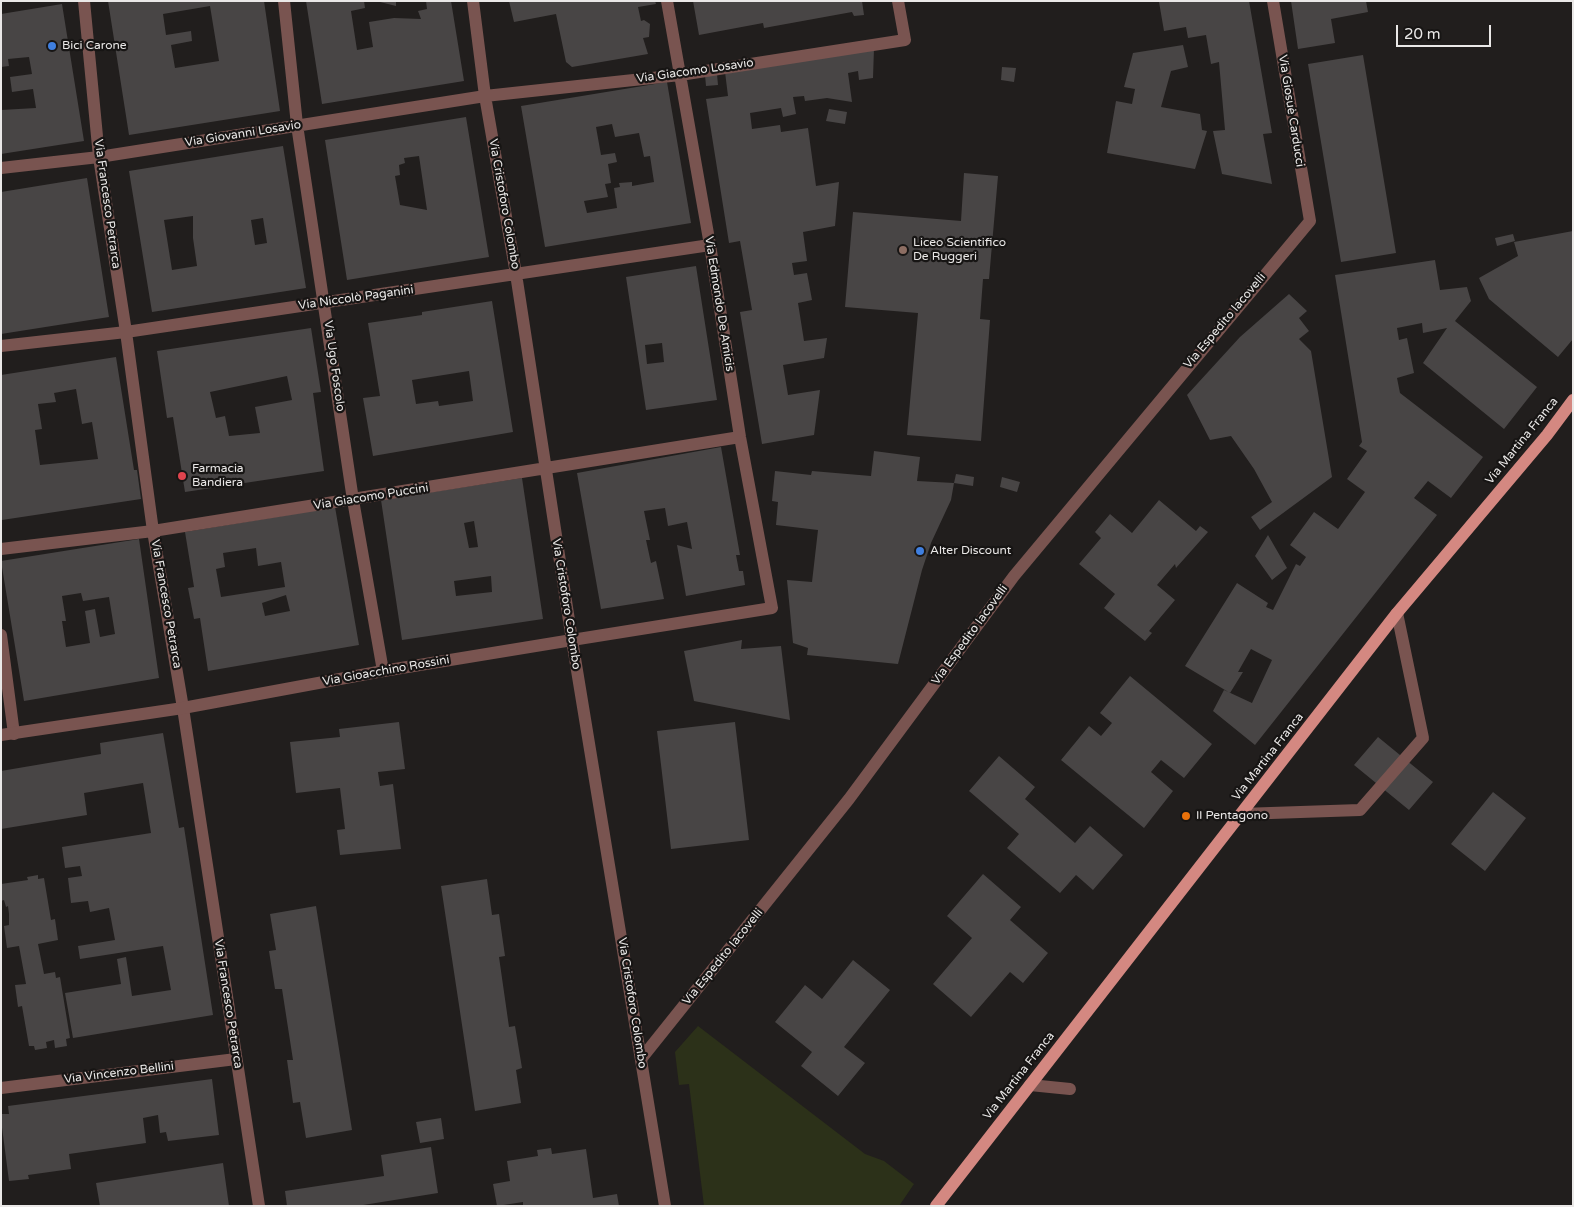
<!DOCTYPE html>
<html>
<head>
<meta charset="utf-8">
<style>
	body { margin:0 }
	#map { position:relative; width:1574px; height:1207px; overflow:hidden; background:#211e1d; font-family:"Varela Round",sans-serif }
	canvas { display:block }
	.frame { position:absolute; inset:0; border:2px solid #eae8e7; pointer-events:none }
	.scale { position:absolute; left:1396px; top:25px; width:95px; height:22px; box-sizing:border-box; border:2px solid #eae8e7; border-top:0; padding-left:6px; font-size:15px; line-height:18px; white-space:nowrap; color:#eae8e7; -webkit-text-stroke:4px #171514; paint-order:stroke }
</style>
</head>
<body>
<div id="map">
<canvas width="1574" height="1207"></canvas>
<div class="frame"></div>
<div class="scale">20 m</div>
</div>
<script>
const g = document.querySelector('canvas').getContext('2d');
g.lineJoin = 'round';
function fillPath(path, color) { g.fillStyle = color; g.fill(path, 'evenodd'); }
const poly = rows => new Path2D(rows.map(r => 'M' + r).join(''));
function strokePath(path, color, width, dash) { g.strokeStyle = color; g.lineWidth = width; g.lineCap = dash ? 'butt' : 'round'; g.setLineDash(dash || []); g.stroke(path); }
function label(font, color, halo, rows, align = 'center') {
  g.font = font + ' "Varela Round",sans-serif'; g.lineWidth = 4.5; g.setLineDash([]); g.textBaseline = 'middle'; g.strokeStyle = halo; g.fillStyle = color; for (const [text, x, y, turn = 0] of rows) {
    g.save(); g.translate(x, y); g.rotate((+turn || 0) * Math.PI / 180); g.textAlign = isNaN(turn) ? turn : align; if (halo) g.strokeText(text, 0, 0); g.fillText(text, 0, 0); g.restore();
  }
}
const green = poly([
	[698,1026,865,1154,884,1161,914,1184,899,1206,704,1206,689,1084,679,1085,675,1052]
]);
const building = poly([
	[108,1,264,1,280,111,129,135],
	[210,6,219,61,175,68,171,45,192,41,191,31,166,35,163,14],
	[306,1,364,1,365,8,351,11,357,50,373,47,369,22,394,18,421,19,418,11,427,9,426,1,451,1,464,81,322,104],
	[380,1,396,1,396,6,380,2],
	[509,1,655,1,656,4,638,7,641,21,644,20,650,24,649,37,643,38,648,54,572,67,566,62,556,14,514,22],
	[693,1,862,1,864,15,854,16,852,12,764,28,763,23,699,35],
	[1249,1,1272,133,1263,134,1272,184,1222,174,1213,131,1225,130,1219,62,1211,64,1206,35,1188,38,1186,27,1164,31,1159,2],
	[1291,1,1366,1,1368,12,1331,19,1335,43,1298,49],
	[62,4,84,141,1,154,1,110,36,108,33,89,12,92,10,77,32,74,29,57,8,59,9,66,1,67,1,14],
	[1183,45,1188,67,1171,71,1161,107,1200,114,1202,130,1207,131,1195,169,1107,153,1116,101,1132,104,1135,89,1124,87,1133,53],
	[874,48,873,78,859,80,858,71,848,73,852,102,827,98,805,101,804,96,793,97,796,114,783,117,781,108,750,113,752,129,780,125,781,132,808,128,816,186,839,182,835,226,803,232,807,261,792,263,794,275,807,273,812,300,798,303,804,341,827,338,824,358,783,365,788,395,820,390,814,435,762,444,740,312,752,310,740,241,729,243,706,99,728,96,725,72],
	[1363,55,1396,253,1341,262,1308,64],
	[1002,67,1016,68,1014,82,1001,80],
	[717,74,718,85,706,86,705,75],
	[667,82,691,223,545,247,521,106],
	[612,124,615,137,639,133,644,157,650,156,654,182,632,186,632,182,619,183,620,187,614,188,617,208,587,213,584,201,608,197,605,184,611,183,608,164,617,162,615,153,601,155,596,127],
	[829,109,847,112,845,124,826,121],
	[466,117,489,257,347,280,325,140],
	[419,156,427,210,400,205,395,176,400,175,399,165,405,163,404,158],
	[283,146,306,288,152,312,129,171],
	[193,216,193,238,197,266,172,270,164,220],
	[263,218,267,243,255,245,251,220],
	[964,173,998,176,989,279,983,279,980,319,990,320,981,441,907,435,918,313,845,307,853,212,961,221],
	[87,178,109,317,1,334,1,192],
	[1573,231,1573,339,1558,357,1489,299,1479,278,1518,256,1514,242],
	[1513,234,1515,241,1497,246,1495,238],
	[1435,260,1440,290,1467,287,1471,301,1455,321,1537,387,1504,429,1423,363,1447,328,1423,333,1422,323,1397,328,1399,340,1407,338,1414,373,1397,378,1400,393,1483,457,1451,498,1428,481,1414,498,1437,515,1255,745,1213,711,1224,690,1252,703,1272,660,1251,649,1238,672,1243,672,1230,693,1185,666,1237,583,1268,603,1266,607,1273,610,1296,564,1300,566,1306,557,1290,545,1314,512,1338,529,1365,492,1347,479,1367,451,1359,446,1362,442,1335,275],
	[696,266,717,400,646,410,626,277],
	[662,343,664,362,647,364,645,345],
	[1289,294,1307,311,1299,318,1309,331,1299,339,1311,351,1332,477,1260,530,1251,517,1272,502,1254,469,1231,436,1210,440,1187,395,1240,337],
	[492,301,513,432,373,456,363,398,380,396,368,323,422,315,422,312],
	[469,371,473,401,439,406,438,401,416,404,412,380],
	[311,328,321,392,313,393,324,471,185,492,173,417,167,418,157,351],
	[287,376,292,400,255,407,260,433,229,436,225,416,216,418,210,392],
	[116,357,134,470,137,470,141,499,2,520,1,375],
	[76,389,82,424,92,422,98,459,40,465,35,430,42,429,38,404,56,402,54,393],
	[721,447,740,555,736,555,739,571,743,571,745,585,686,596,677,545,692,549,687,522,668,526,665,508,644,511,650,540,646,540,651,563,656,561,664,599,601,609,577,473],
	[874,451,920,457,917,481,954,483,951,500,931,543,922,570,898,664,807,655,808,648,793,643,787,580,812,582,818,530,776,525,778,502,772,501,775,471,811,475,812,471,871,476],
	[956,474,974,477,973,486,954,483],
	[1002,477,1020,482,1017,492,1000,487],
	[522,478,543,619,402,640,381,500],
	[474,521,478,547,469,548,464,523],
	[491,576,492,592,456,596,454,581],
	[1159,500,1196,531,1200,526,1208,532,1176,568,1175,564,1157,585,1175,600,1149,631,1152,633,1145,641,1104,608,1115,594,1079,564,1101,538,1095,532,1110,514,1132,533],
	[335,507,359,645,208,671,200,618,194,619,188,588,194,587,185,532],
	[256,548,258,566,281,562,285,587,221,597,216,569,225,567,223,553],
	[286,595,290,611,265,616,262,603],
	[1268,535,1287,568,1272,580,1255,556],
	[139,539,159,678,24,701,1,561],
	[81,593,83,601,109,597,115,634,100,637,95,609,85,611,90,643,66,647,62,621,66,621,62,596],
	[742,640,741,649,781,646,790,720,694,701,684,651],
	[1130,676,1212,744,1184,778,1161,760,1151,772,1173,791,1144,828,1061,760,1089,726,1101,736,1112,723,1100,713],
	[399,722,405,769,378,772,380,786,393,784,401,849,340,855,337,830,345,829,340,788,296,793,290,742,340,737,339,729],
	[735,722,749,840,671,849,657,731],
	[163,733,179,828,184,827,213,1015,73,1038,65,993,121,984,117,959,126,957,132,996,171,990,163,946,80,959,78,946,115,940,109,908,90,912,88,901,71,903,68,878,82,876,80,866,65,868,62,847,151,833,143,783,84,793,87,815,1,829,1,771,101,754,100,743],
	[1378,737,1433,782,1409,810,1354,765],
	[999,756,1035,787,1025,799,1075,843,1090,826,1123,855,1093,890,1076,875,1060,893,1007,848,1019,834,969,791],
	[1493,792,1526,818,1485,871,1451,844],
	[983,874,1021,907,1010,920,1048,953,1023,983,1010,972,971,1017,933,984,972,938,947,916],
	[38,875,38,879,44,878,51,920,55,919,58,940,38,944,44,974,55,972,56,978,60,977,70,1038,66,1039,67,1046,55,1048,54,1040,46,1042,47,1048,35,1050,34,1046,29,1046,22,1006,18,1007,15,985,26,984,19,946,7,948,4,926,9,925,9,914,8,906,6,907,4,900,1,901,1,884,28,880,27,877],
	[487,879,492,915,499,914,505,956,499,957,509,1027,515,1026,522,1068,516,1070,521,1103,475,1111,441,886],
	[316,906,352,1130,306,1138,300,1102,293,1103,287,1060,293,1060,282,989,275,989,269,951,276,950,270,914],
	[853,960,890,990,844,1047,865,1063,838,1096,801,1066,812,1052,775,1022,805,985,822,999],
	[212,1079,219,1135,168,1141,166,1132,160,1133,158,1115,143,1118,146,1143,69,1154,71,1169,28,1175,29,1179,9,1181,1,1120,1,1114,9,1114,8,1106],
	[441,1118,444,1139,420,1143,416,1122],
	[431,1147,438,1193,357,1206,287,1206,285,1191,384,1176,381,1155],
	[551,1148,552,1154,586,1149,593,1198,617,1194,619,1206,523,1206,523,1202,497,1206,493,1184,510,1181,507,1161,538,1156,537,1150],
	[223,1163,229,1206,100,1206,96,1183]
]);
const service = poly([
	[1241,814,1360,810,1423,738,1397,613],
	[1030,1085,1070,1089]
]);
const minor = poly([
	[84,1,99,157,126,332,153,531,183,708,259,1206],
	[284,1,297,125,353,500,383,671],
	[473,1,485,96,516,274,572,640,772,608,740,437,710,245,667,1],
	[1,168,99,157,485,96,680,75,905,40,898,1],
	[1,346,126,332,710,245],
	[1,549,153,531,740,437],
	[1,635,14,734],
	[641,1059,849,799,1014,576,1310,221,1273,1],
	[1,1088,236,1059]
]);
const tertiary = poly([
	[1,735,183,708,383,671,572,640,665,1206]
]);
const primary = poly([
	[936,1206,1397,613,1547,435,1573,400]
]);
const markers = [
	[52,46,5,"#3f7fe0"],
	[903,250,5,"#8d6e63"],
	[182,476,5,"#e0444e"],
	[920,551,5,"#3f7fe0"],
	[1186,816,5,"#e8710a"]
];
const poiNames = [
	["Bici Carone",62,46],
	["Liceo Scientifico",913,243],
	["De Ruggeri",913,257],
	["Farmacia",192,469],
	["Bandiera",192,483],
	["Alter Discount",930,551],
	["Il Pentagono",1196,816]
];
const streetNames = [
	["Via Giacomo Losavio",695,71,-8],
	["Via Giosuè Carducci",1291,111,81],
	["Via Giovanni Losavio",243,134,-9],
	["Via Francesco Petrarca",107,204,82],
	["Via Cristoforo Colombo",504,204,80],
	["Via Niccolò Paganini",356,298,-8],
	["Via Edmondo De Amicis",719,304,81],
	["Via Espedito Iacovelli",1225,321,-50],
	["Via Ugo Foscolo",334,366,82],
	["Via Martina Franca",1522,441,-51],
	["Via Giacomo Puccini",371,497,-9],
	["Via Francesco Petrarca",166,604,80],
	["Via Cristoforo Colombo",566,604,81],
	["Via Espedito Iacovelli",970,635,-54],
	["Via Gioacchino Rossini",386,671,-10],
	["Via Martina Franca",1268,757,-52],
	["Via Espedito Iacovelli",723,957,-51],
	["Via Cristoforo Colombo",632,1003,81],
	["Via Francesco Petrarca",228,1004,81],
	["Via Vincenzo Bellini",119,1073,-7],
	["Via Martina Franca",1019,1076,-52]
];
fillPath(green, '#2c3119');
fillPath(building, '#484545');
strokePath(service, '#795450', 12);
strokePath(minor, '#795450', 12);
strokePath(tertiary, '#795450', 12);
strokePath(primary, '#d48881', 12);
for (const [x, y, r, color] of markers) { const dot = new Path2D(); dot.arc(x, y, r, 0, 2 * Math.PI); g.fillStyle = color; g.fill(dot); strokePath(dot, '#171514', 2); }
label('12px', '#eae8e7', '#171514', poiNames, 'left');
label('12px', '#eae8e7', '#171514', streetNames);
</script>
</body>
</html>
